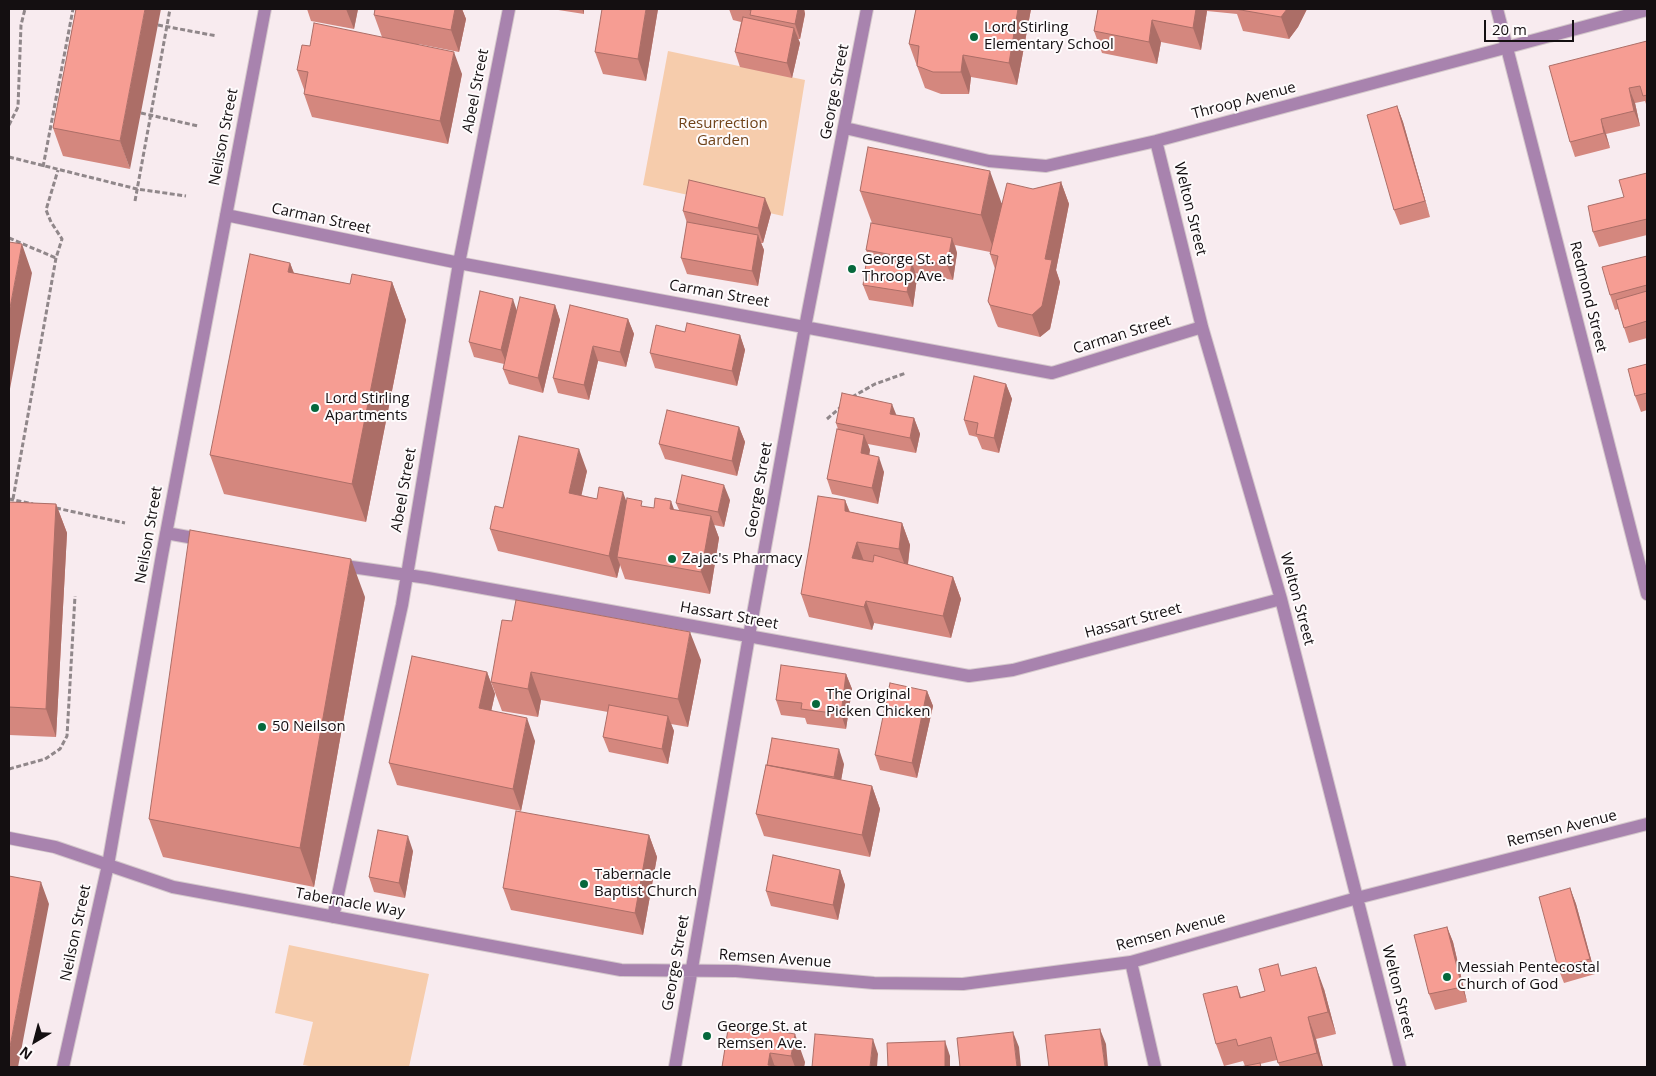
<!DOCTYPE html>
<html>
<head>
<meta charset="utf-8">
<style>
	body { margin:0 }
	#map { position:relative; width:1656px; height:1076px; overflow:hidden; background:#f8ebef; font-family:"Open Sans",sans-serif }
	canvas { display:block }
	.frame { position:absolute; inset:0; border:10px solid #140f11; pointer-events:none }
	.north { position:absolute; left:10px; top:1016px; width:50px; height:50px; -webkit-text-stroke:4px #fefbfc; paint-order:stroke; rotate:217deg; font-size:14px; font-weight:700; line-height:20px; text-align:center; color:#140f11 }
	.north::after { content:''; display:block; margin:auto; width:18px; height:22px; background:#140f11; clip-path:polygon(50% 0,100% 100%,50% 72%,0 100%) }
	.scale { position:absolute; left:1484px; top:20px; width:90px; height:22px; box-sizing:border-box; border:2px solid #140f11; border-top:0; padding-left:6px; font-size:15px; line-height:18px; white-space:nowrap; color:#140f11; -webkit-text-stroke:4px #fefbfc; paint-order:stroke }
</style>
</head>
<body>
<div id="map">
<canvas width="1656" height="1076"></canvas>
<div class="frame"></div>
<div class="north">N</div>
<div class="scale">20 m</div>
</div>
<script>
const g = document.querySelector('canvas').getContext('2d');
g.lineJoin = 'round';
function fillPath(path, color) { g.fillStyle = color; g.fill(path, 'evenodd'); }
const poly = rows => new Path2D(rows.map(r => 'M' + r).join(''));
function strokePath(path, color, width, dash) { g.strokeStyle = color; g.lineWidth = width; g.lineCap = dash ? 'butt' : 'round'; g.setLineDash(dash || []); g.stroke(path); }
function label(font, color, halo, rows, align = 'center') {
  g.font = font + ' "Open Sans",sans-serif'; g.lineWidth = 4; g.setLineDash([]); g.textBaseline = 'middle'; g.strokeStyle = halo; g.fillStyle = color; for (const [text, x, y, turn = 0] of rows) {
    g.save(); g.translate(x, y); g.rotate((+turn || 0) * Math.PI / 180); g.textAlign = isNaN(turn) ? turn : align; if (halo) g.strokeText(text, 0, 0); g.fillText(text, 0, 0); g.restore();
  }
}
const green = poly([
	[668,51,805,80,783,216,643,185],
	[289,945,429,974,409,1067,315,1067,303,1065,313,1022,275,1013]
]);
const path = poly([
	[158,25,217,36],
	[141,113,198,126],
	[9,125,18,107,21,25,25,9],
	[9,157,137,189,186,196],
	[43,167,73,9],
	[135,201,170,9],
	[9,238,56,258],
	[852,397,875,384,906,373],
	[827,419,842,406],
	[9,499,33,504],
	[13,499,56,258,62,239,51,222,46,210,58,170],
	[56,508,125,523],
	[9,769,45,759,60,749,67,736,75,596]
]);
const minor = poly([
	[1497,9,1647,594],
	[845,128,989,161,1046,166,1156,141,1647,10],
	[1156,141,1202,327,1281,599,1400,1067],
	[226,215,459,263,1052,373,1202,327],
	[166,533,205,540],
	[338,565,428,578,969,676,1013,670,1281,599],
	[9,838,55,847,173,887,621,970,736,971,874,983,963,984,1131,962,1357,898,1647,824],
	[333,917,402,605,459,263,509,9],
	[1131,962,1155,1067],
	[63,1067,108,865,162,555,265,9],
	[675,1067,749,636,805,327,867,9]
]);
const wall = poly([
	[76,9,130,169,63,156,53,128],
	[307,9,358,9,354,29,311,21],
	[375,9,462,9,466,19,459,52,418,44,462,74,448,144,312,117,304,94,305,92,297,70,310,46,382,37,374,15],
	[552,9,584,9,584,14],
	[658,9,646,81,603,74,595,52],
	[729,9,804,9,805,14,800,39,798,39,800,43,792,78,740,67,735,52,741,22,733,20],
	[916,9,1031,9,1017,85,971,77,969,94,941,94,925,88,909,44],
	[1098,9,1307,9,1298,27,1289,39,1243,31,1237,14,1207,11,1201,50,1161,42,1157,64,1102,53,1094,31],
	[1647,41,1647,107,1645,101,1635,103,1640,126,1606,134,1610,148,1575,157,1570,142],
	[1397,106,1403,122,1430,217,1400,225,1394,210],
	[1647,173,1647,235,1599,247,1593,232,1624,197],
	[1061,182,1069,204,1056,270,1060,282,1050,329,1040,337,998,327,996,323,988,301,995,269,990,254,990,252,955,245,957,253,953,280,915,273,917,278,913,307,869,300,863,285,869,257,866,250,872,223,860,191,1002,203,1033,189],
	[683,211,771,213,763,243,761,243,764,250,758,286,687,274,681,258,687,223],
	[1647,256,1647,338,1629,343,1618,309,1615,310,1610,295],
	[290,263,294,273,350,284,392,282,406,320,366,522,224,494,210,455],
	[555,305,560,320,543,393,509,384,503,369,504,364,474,357,469,342,517,310],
	[628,319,634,334,626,367,598,361,589,400,558,393,553,378],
	[685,332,740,335,745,350,737,386,655,368,650,353],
	[1647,364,1647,410,1641,412,1635,396],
	[1006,384,1012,399,999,453,982,449,977,437,969,435,964,420],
	[896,415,914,418,920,434,916,453,868,444,870,450,869,455,884,472,878,504,832,494,827,479,838,429,836,423],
	[739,427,745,442,737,476,665,459,659,444],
	[587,471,581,495,597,499,626,501,644,507,679,510,676,503,730,500,724,527,714,525,719,538,710,594,625,579,620,565,617,578,498,551,490,529,503,508],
	[845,500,850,512,902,523,910,545,908,565,953,577,961,599,951,638,874,623,872,630,809,617,801,594],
	[9,502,56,504,67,533,56,737,9,735],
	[365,597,314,887,163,857,149,819],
	[512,621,701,660,688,727,671,724,674,731,668,764,609,752,603,737,608,712,541,700,538,717,502,711,491,682],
	[487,672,495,694,491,711,535,741,521,811,397,785,389,763],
	[846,674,852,689,846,729,807,724,805,718,781,715,776,700],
	[927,691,933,706,917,778,880,770,875,755],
	[844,764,841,780,872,786,880,809,870,857,764,836,756,814,766,765],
	[649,835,657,857,643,935,511,910,503,888],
	[413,851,405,898,374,892,369,877],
	[840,870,845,885,838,920,771,906,766,891],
	[1570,888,1576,904,1595,974,1564,983,1558,968],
	[1447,927,1453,942,1467,1002,1435,1010,1429,994],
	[1283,976,1324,989,1336,1034,1316,1039,1323,1067,1280,1067,1277,1060,1260,1064,1261,1067,1240,1067,1245,1066,1243,1061,1224,1066,1216,1044,1237,986,1241,997,1265,991],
	[729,1023,805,1062,804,1067,722,1067]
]);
const shadedWall = poly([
	[145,9,161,9,130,169,120,141],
	[346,9,358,9,354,29],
	[455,9,462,9,466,19,459,52,451,30],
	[582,9,584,9,584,14],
	[646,9,658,9,646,81,638,59],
	[798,9,804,9,805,14,800,39,795,24],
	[1018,9,1031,9,1017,85,1009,63],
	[1196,9,1206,9,1207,11,1201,50,1193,28],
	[1287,9,1307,9,1298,27,1289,39,1281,17],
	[1152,20,1161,42,1157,64,1149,42],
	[794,28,800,43,792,78,787,63],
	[454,52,462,74,448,144,440,121],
	[963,55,971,77,969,94,961,72],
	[1629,88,1635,103,1640,126,1634,111],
	[1397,106,1403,122,1430,217,1425,201],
	[1601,119,1606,134,1610,148,1604,133],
	[990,171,1004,210,995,253,981,215],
	[1061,182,1069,204,1056,270,1060,282,1050,329,1040,337,1032,315,1045,259],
	[765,198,771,213,763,243,758,228],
	[758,235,764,250,758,286,752,271],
	[952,238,957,253,953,280,947,265],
	[22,244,32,273,9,394,9,313],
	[290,263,304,301,288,272],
	[912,263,917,278,913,307,907,292],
	[392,282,406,320,366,522,352,484],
	[513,299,518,314,507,365,501,350],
	[555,305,560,320,543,393,538,378],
	[628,319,634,334,626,367,620,352],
	[740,335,745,350,737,386,732,371],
	[593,346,598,361,589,400,584,385],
	[1006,384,1012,399,999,453,994,438],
	[892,404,898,419,890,414],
	[914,418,920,434,916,453,910,438],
	[739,427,745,442,737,476,732,461],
	[864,435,870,450,867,468,861,453],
	[579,449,587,471,577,515,569,493],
	[879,457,884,472,878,504,872,488],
	[724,485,730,500,724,527,718,512],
	[623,492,631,514,617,557,620,565,617,578,609,556],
	[845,500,853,522,845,511],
	[671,501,679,523,670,509],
	[56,504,67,533,56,737,46,709],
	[711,516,719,538,710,594,701,572],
	[902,523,910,545,907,571,899,549],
	[857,542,865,564,852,558],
	[351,559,365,597,314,887,300,848],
	[953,577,961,599,951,638,943,616],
	[866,601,874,623,872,630,864,607],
	[690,632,701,660,688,727,678,699],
	[487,672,495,694,487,730,479,708],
	[531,672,541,700,538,717,528,689],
	[846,674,852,689,846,729,841,714],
	[927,691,933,706,917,778,912,763],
	[668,716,674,731,668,764,662,749],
	[527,718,535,741,521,811,513,789],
	[839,749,844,764,839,792,834,777],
	[872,786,880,809,870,857,862,835],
	[649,835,657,857,643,935,635,913],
	[408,836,413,851,405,898,399,883],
	[840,870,845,885,838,920,833,905],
	[41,882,49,904,18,1067,9,1067,9,1052],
	[1570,888,1576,904,1595,974,1590,959],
	[1447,927,1453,942,1467,1002,1462,987],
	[1316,967,1324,989,1336,1034,1328,1012],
	[1308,1017,1316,1039,1323,1067,1322,1067,1317,1053],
	[1100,1029,1106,1044,1108,1067,1105,1067],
	[1013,1032,1019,1047,1021,1067,1017,1067],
	[795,1034,805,1062,804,1067,795,1067,791,1056],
	[873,1039,878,1054,877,1067,870,1067],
	[945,1041,950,1056,950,1067,945,1067],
	[770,1053,775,1067,768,1065]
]);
const building = poly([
	[76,9,145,9,120,141,53,128,76,9],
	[375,9,455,9,451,30,374,15,375,9],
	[602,9,646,9,638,59,595,52,602,9],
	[745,9,798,9,795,24,750,15,751,10,745,9],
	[916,9,1018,9,1009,63,963,55,961,72,933,72,917,66,919,46,909,44,916,9],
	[1098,9,1196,9,1193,28,1152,20,1149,42,1094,31,1098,9],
	[1235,9,1287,9,1281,17,1235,9],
	[743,17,794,28,787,63,735,52,743,17],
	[314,23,454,52,440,121,304,94,308,72,297,70,302,45,310,46,314,23],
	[1647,41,1647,95,1643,96,1640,86,1629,88,1634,111,1601,119,1604,133,1570,142,1549,66,1647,41],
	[1397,106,1425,201,1394,210,1367,115,1397,106],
	[868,147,990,171,981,215,860,191,868,147],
	[1647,173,1647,219,1593,232,1588,206,1624,197,1619,180,1647,173],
	[689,180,765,198,758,228,683,211,689,180],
	[1061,182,1045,259,1052,260,1042,306,1032,315,990,305,988,301,998,256,990,254,1007,183,1033,189,1061,182],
	[687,222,758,235,752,271,681,258,687,222],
	[871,223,952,238,947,265,866,250,871,223],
	[9,242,22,244,9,313,9,242],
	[250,254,290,263,288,272,350,284,352,274,392,282,352,484,210,455,250,254],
	[1647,256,1647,285,1610,295,1602,267,1647,256],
	[867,257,912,263,907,292,863,285,867,257],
	[480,291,513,299,501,350,469,342,480,291],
	[1647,291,1647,321,1624,328,1616,300,1647,291],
	[520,297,555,305,538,378,503,369,520,297],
	[570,305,628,319,620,352,593,346,584,385,553,378,570,305],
	[687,323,740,335,732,371,650,353,656,325,685,332,687,323],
	[1647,364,1647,393,1635,396,1628,369,1647,364],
	[974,376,1006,384,994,438,976,434,978,423,964,420,974,376],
	[842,393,892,404,890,414,914,418,910,438,836,423,842,393],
	[667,410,739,427,732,461,659,444,667,410],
	[837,429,864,435,861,453,879,457,872,488,827,479,837,429],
	[519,436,579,449,569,493,597,499,599,487,623,492,609,556,490,529,495,506,503,508,519,436],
	[682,475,724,485,718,512,676,503,682,475],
	[818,496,845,500,845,511,902,523,899,549,857,542,852,558,873,562,874,555,953,577,943,616,866,601,864,607,801,594,818,496],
	[627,498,642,501,641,506,654,508,655,498,671,501,670,509,711,516,701,572,617,557,627,498],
	[9,502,56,504,46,709,9,707,9,502],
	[190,530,351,559,300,848,149,819,190,530],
	[516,600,690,632,678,699,531,672,528,689,491,682,502,620,512,621,516,600],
	[412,656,487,672,479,708,527,718,513,789,389,763,412,656],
	[781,665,846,674,841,714,801,709,802,703,776,700,781,665],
	[890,683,927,691,912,763,875,755,890,683],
	[609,705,668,716,662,749,603,737,609,705],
	[772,738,839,749,834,777,767,765,772,738],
	[766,765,872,786,862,835,756,814,766,765],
	[516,811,649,835,635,913,503,888,516,811],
	[378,830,408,836,399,883,369,877,378,830],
	[773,855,840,870,833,905,766,891,773,855],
	[9,876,41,882,9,1052,9,876],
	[1570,888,1590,959,1558,968,1539,897,1570,888],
	[1447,927,1462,987,1429,994,1414,935,1447,927],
	[1278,964,1281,976,1316,967,1328,1012,1308,1017,1317,1053,1278,1063,1271,1037,1238,1046,1236,1039,1216,1044,1203,994,1237,986,1240,998,1265,991,1259,969,1278,964],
	[729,1023,795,1034,791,1056,770,1053,768,1065,781,1067,722,1067,729,1023],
	[1100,1029,1105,1067,1049,1067,1045,1035,1100,1029],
	[1013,1032,1017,1067,960,1067,957,1038,1013,1032],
	[815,1034,873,1039,870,1067,812,1067,815,1034],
	[945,1041,945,1067,888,1067,887,1043,945,1041],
	[1260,1063,1261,1067,1240,1067,1260,1063]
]);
const markers = [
	[974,37,5,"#06683c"],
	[852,269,5,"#06683c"],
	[315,408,5,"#06683c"],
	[672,559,5,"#06683c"],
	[816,704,5,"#06683c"],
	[262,727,5,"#06683c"],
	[584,884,5,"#06683c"],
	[1447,977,5,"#06683c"],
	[707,1036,5,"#06683c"]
];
const poiNames = [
	["Lord Stirling",984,28],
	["Elementary School",984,45],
	["George St. at",862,260],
	["Throop Ave.",862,277],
	["Lord Stirling",325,399],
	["Apartments",325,416],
	["Zajac's Pharmacy",682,559],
	["The Original",826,695],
	["Picken Chicken",826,712],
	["50 Neilson",272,727],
	["Tabernacle",594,875],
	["Baptist Church",594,892],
	["Messiah Pentecostal",1457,968],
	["Church of God",1457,985],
	["George St. at",717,1027],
	["Remsen Ave.",717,1044]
];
const streetNames = [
	["Abeel Street",476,91,-79],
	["George Street",835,92,-79],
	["Throop Avenue",1244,101,-15],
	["Neilson Street",224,137,-79],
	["Welton Street",1190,209,76],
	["Carman Street",321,219,12],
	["Carman Street",719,294,10],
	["Redmond Street",1588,297,76],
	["Carman Street",1122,335,-17],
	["Abeel Street",404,490,-80],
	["George Street",759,490,-80],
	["Neilson Street",149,535,-80],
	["Welton Street",1297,599,75],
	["Hassart Street",729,616,10],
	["Hassart Street",1133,621,-15],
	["Remsen Avenue",1562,829,-14],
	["Tabernacle Way",350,903,10],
	["Remsen Avenue",1171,932,-15],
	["Neilson Street",76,933,-78],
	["Remsen Avenue",775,959,4],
	["George Street",676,963,-80],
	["Welton Street",1398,992,76]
];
const parkNames = [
	["Resurrection",723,124],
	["Garden",723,141]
];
fillPath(green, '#f6ccac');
strokePath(minor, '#d4c8cb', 14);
strokePath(path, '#90878a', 3, [5, 2.5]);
strokePath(minor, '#a883ae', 12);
fillPath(wall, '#d4877e');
fillPath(shadedWall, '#ac6e67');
fillPath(building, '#f69d93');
strokePath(building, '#ac6e67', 1);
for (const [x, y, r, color] of markers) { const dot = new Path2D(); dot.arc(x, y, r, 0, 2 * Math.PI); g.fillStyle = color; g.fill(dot); strokePath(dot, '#fefbfc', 2); }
label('15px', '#140f11', '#fefbfc', poiNames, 'left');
label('15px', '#140f11', '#fefbfc', streetNames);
label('15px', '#70431a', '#fefbfc', parkNames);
</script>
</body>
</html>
